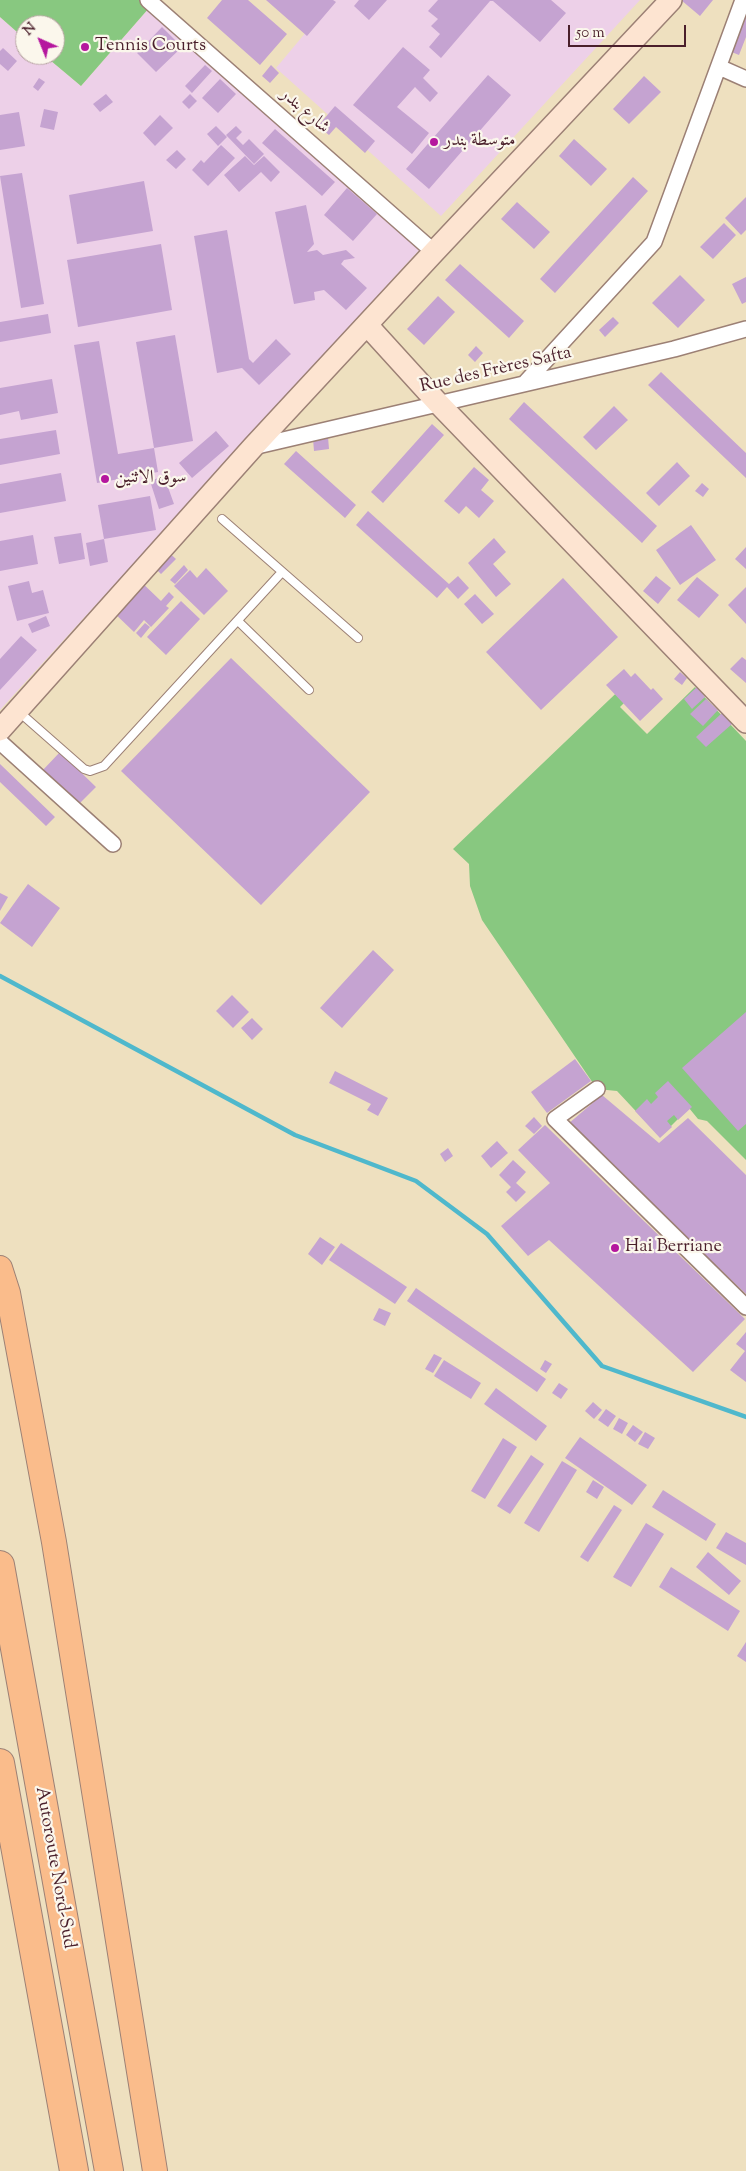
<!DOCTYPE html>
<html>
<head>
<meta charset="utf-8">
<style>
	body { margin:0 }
	#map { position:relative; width:746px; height:2171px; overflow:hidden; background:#eee0bf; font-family:"Sorts Mill Goudy",serif }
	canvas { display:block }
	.north { position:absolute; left:15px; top:15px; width:50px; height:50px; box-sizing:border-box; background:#fbf7ec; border:1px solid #b4a19f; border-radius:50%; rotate:316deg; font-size:14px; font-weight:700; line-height:20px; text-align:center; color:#4a1f2b }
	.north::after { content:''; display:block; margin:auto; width:18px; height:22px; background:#b5179e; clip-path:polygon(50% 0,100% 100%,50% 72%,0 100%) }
	.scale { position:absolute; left:568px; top:25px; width:118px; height:22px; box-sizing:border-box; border:2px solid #4a1f2b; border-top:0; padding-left:6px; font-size:15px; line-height:18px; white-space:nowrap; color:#4a1f2b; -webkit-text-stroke:4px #fbf7ec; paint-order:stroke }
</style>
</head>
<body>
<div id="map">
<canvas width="746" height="2171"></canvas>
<div class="north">N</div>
<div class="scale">50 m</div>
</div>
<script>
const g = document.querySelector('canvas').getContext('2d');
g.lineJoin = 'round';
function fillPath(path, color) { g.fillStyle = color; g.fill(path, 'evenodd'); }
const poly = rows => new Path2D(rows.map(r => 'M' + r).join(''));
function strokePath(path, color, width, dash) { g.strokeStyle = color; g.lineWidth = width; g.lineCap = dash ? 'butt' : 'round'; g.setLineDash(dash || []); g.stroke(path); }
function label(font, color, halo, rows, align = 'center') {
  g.font = font + ' "Sorts Mill Goudy",Amiri,serif'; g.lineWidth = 4.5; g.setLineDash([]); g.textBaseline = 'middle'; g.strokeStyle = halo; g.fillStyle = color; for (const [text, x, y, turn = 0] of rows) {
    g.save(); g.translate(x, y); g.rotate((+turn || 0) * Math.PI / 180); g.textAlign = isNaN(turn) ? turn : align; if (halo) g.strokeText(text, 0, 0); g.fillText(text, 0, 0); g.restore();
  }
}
const built = poly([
	[333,0,640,0,441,216,276,68],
	[149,8,420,249,0,710,0,17,25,39,25,55,44,55,81,86]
]);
const green = poly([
	[0,0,140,0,149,8,81,86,44,55,55,55,55,25,25,25,25,39,0,17],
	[632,678,639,688,620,707,647,734,695,687,746,741,746,1160,707,1121,698,1119,689,1108,660,1137,617,1091,597,1089,482,920,470,886,469,864,453,849]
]);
const stream = poly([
	[0,976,295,1135,416,1181,487,1234,602,1366,746,1417]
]);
const building = poly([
	[222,0,248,0,287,34,260,65,207,18],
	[266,0,333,0,336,2,307,36],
	[359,0,387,0,369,20,354,6],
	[438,0,551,0,566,13,540,42,493,1,490,1,441,58,429,47,440,34,431,26,438,19,428,11],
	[681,0,713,0,700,16],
	[746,0,746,37,739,55,719,47],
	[162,27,182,47,156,72,137,53],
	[403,47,430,70,423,78,438,93,430,102,415,87,397,107,429,133,412,154,353,105],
	[3,48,17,61,8,71,0,64,0,51],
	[205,65,212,71,192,93,185,86],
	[271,65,279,73,270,83,262,76],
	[488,75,511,95,429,189,406,169],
	[644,76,661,92,629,124,613,109],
	[39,78,45,82,38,91,33,87],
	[220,79,236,94,218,113,202,98],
	[106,94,113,102,100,112,93,104],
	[190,94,197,101,189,109,182,102],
	[335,106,375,141,365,153,336,127,329,135,318,126],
	[44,109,58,112,54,130,40,127],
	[19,112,25,146,0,150,0,115],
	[160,115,173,128,155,146,143,133],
	[216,126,227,137,218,146,207,134],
	[236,126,242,132,236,138,243,145,249,139,264,154,254,164,226,135],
	[275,129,335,182,322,196,262,143],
	[574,139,607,169,591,186,559,156],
	[221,145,235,158,208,186,192,170,201,160,204,163],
	[177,150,186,159,176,169,166,160],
	[245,156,254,165,264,156,280,172,271,182,261,172,239,192,224,175],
	[22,173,44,304,21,308,0,176],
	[633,177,648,191,555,293,540,279],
	[144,181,153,231,77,244,69,195],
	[347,188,377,214,353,241,324,215],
	[746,197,746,230,741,235,725,218],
	[517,202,550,232,534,249,501,219],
	[306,205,314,244,307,252,317,250,323,255,346,250,355,258,344,260,341,264,367,288,346,310,324,290,314,292,315,300,294,304,275,212],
	[724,223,736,235,713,259,700,247],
	[227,230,249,359,253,363,276,339,291,354,259,385,242,368,217,373,194,236],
	[161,244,172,310,78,327,67,260],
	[460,264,524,321,509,338,445,280],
	[680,275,705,300,678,328,652,303],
	[746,277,746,302,742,304,732,284],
	[438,296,455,312,424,345,407,329],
	[48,314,51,333,0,342,0,322],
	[613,317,619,323,605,337,599,330],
	[175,335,193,441,154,448,158,472,97,483,74,345,99,341,118,454,154,448,136,342],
	[476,346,483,353,475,362,468,355],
	[661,372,746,453,746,478,648,385],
	[52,379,58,413,21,420,19,411,0,415,0,388],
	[524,402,657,526,642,543,509,419],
	[614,406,628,420,596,450,583,437],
	[432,424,444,435,383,503,371,492],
	[56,430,60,454,0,465,0,439],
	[216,431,229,446,192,478,179,463],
	[328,437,329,449,314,451,313,439],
	[296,451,356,505,345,518,284,464],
	[677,462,690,476,659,506,646,493],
	[474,467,489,480,481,490,494,501,479,518,466,506,459,514,444,501],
	[61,473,66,501,0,513,0,484],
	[164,476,174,504,159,509,150,481],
	[702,483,709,489,703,497,695,491],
	[150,496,156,530,104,539,98,505],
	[368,511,449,584,458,576,469,588,458,599,447,587,437,598,356,525],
	[691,525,716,560,680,585,656,550],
	[81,533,85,559,59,564,54,537],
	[33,535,38,564,0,571,0,541],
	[494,538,506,552,493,564,511,584,496,597,468,563],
	[104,539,108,562,90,566,86,543],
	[746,547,746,569,735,559],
	[165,549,176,559,161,574,151,564],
	[184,565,188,570,175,584,170,580],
	[206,568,228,591,204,615,174,586,190,570,197,578],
	[656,576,671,588,658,604,643,591],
	[697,577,719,595,699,618,677,600],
	[137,578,161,601,169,592,174,597,166,606,169,608,151,627,144,620,134,632,110,609],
	[563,578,618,637,541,710,486,652],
	[29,581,32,593,43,590,49,613,17,621,8,586],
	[746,587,746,624,728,605],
	[475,594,494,614,482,624,464,604],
	[181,601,200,619,166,655,147,637],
	[46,616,50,626,32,633,28,624],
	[145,623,150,627,141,638,136,633],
	[21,636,37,650,0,690,0,659],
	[742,657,746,660,746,683,730,669],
	[231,658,370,792,261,905,121,771],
	[624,669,631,677,635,673,651,690,653,688,663,699,640,721,606,685],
	[680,672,687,678,682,685,674,679],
	[697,687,705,697,692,709,684,699],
	[706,699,718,710,703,726,690,714],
	[722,713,732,724,706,747,696,737],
	[60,752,96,787,77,806,42,771],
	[0,764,55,817,46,826,0,782],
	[28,884,60,908,32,947,0,923],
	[0,893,8,897,0,911],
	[373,950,394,970,342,1028,320,1008],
	[232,995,249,1012,233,1028,216,1011],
	[746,1012,746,1124,738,1131,682,1068],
	[252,1018,263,1029,252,1040,241,1028],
	[575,1059,591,1081,547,1113,531,1092],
	[335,1071,388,1098,378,1116,367,1110,371,1104,329,1083],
	[668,1081,692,1107,678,1120,674,1115,667,1121,672,1127,660,1138,635,1111,647,1099,651,1104,658,1097,655,1093],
	[602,1095,659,1143,688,1118,746,1175,746,1294,568,1124],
	[534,1117,542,1126,534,1134,525,1126],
	[545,1125,745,1319,693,1372,549,1240,528,1256,501,1226,550,1183,518,1150],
	[497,1141,508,1153,491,1168,481,1156],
	[448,1148,453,1156,445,1162,440,1154],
	[513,1160,526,1172,516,1183,526,1192,516,1202,506,1192,511,1187,499,1175],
	[320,1237,335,1247,322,1265,308,1254],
	[341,1243,407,1287,395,1304,329,1260],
	[416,1288,546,1379,537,1392,407,1301],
	[379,1308,391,1313,385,1326,373,1320],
	[746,1332,746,1382,730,1370,745,1351,736,1344],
	[434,1354,442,1358,433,1373,425,1369],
	[444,1360,481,1383,471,1399,434,1376],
	[545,1360,552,1364,546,1373,540,1369],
	[559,1383,568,1389,561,1399,552,1393],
	[496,1388,547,1426,536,1441,484,1404],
	[593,1402,602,1410,594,1419,585,1411],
	[606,1409,616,1416,608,1427,598,1420],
	[619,1418,628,1423,622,1434,613,1429],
	[633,1425,643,1432,635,1442,626,1435],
	[645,1432,655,1438,648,1449,638,1444],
	[580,1437,647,1485,632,1505,565,1458],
	[503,1438,517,1447,485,1499,471,1491],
	[531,1455,544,1464,510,1514,497,1506],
	[562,1461,577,1470,539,1532,524,1523],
	[593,1480,604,1487,597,1499,586,1492],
	[663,1490,716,1524,706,1541,652,1507],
	[614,1505,622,1510,588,1562,580,1557],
	[646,1523,664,1534,631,1587,613,1577],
	[726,1532,746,1543,746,1565,716,1548],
	[708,1552,741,1581,729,1595,696,1567],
	[671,1567,740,1611,728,1631,659,1587],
	[746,1642,746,1662,737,1656]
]);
const lane = poly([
	[222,519,358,638],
	[238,621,309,690],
	[18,711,84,769,90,771,104,766,282,572]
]);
const street = poly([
	[148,0,434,252],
	[719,67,746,79],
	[525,383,654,242,743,0],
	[253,447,674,349,746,329],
	[0,742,113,844],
	[597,1089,555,1119,746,1307]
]);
const secondary = poly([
	[367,325,438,403,746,722],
	[0,730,253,447,434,252,671,0]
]);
const primary = poly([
	[0,1268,8,1293,54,1542,155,2171]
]);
const highway = poly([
	[0,1565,109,2171],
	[0,1763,74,2171]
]);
const markers = [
	[85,47,5,"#b5179e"],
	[434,142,5,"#b5179e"],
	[105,479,5,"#b5179e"],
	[615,1248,5,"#b5179e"]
];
const poiNames = [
	["Tennis Courts",95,47],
	["متوسطة بندر",444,142],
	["ﺳﻮق اﻻﺛﻨﻴﻦ",115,479],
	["Hai Berriane",625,1248]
];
const streetNames = [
	["شارع بندر",304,112,41],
	["Rue des Frères Safta",496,371,-13],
	["Autoroute Nord-Sud",54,1868,80]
];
fillPath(built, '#edd0e8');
fillPath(green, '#88c880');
strokePath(stream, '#4fb8cc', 4.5);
fillPath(building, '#c5a3d1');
strokePath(lane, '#9c8075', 10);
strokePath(street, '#9c8075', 18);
strokePath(secondary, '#9c8075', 24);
strokePath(primary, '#9c8075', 26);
strokePath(highway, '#9c8075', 30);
strokePath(lane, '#fff', 8);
strokePath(street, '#fff', 15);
strokePath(secondary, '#fde4d1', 21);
strokePath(primary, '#fabc8b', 24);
strokePath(highway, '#fabc8b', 28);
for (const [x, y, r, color] of markers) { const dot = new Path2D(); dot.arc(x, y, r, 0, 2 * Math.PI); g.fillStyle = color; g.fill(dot); strokePath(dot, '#fbf7ec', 2); }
label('18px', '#4a1f2b', '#fbf7ec', poiNames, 'left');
label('18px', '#4a1f2b', '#fbf7ec', streetNames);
</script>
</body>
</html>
